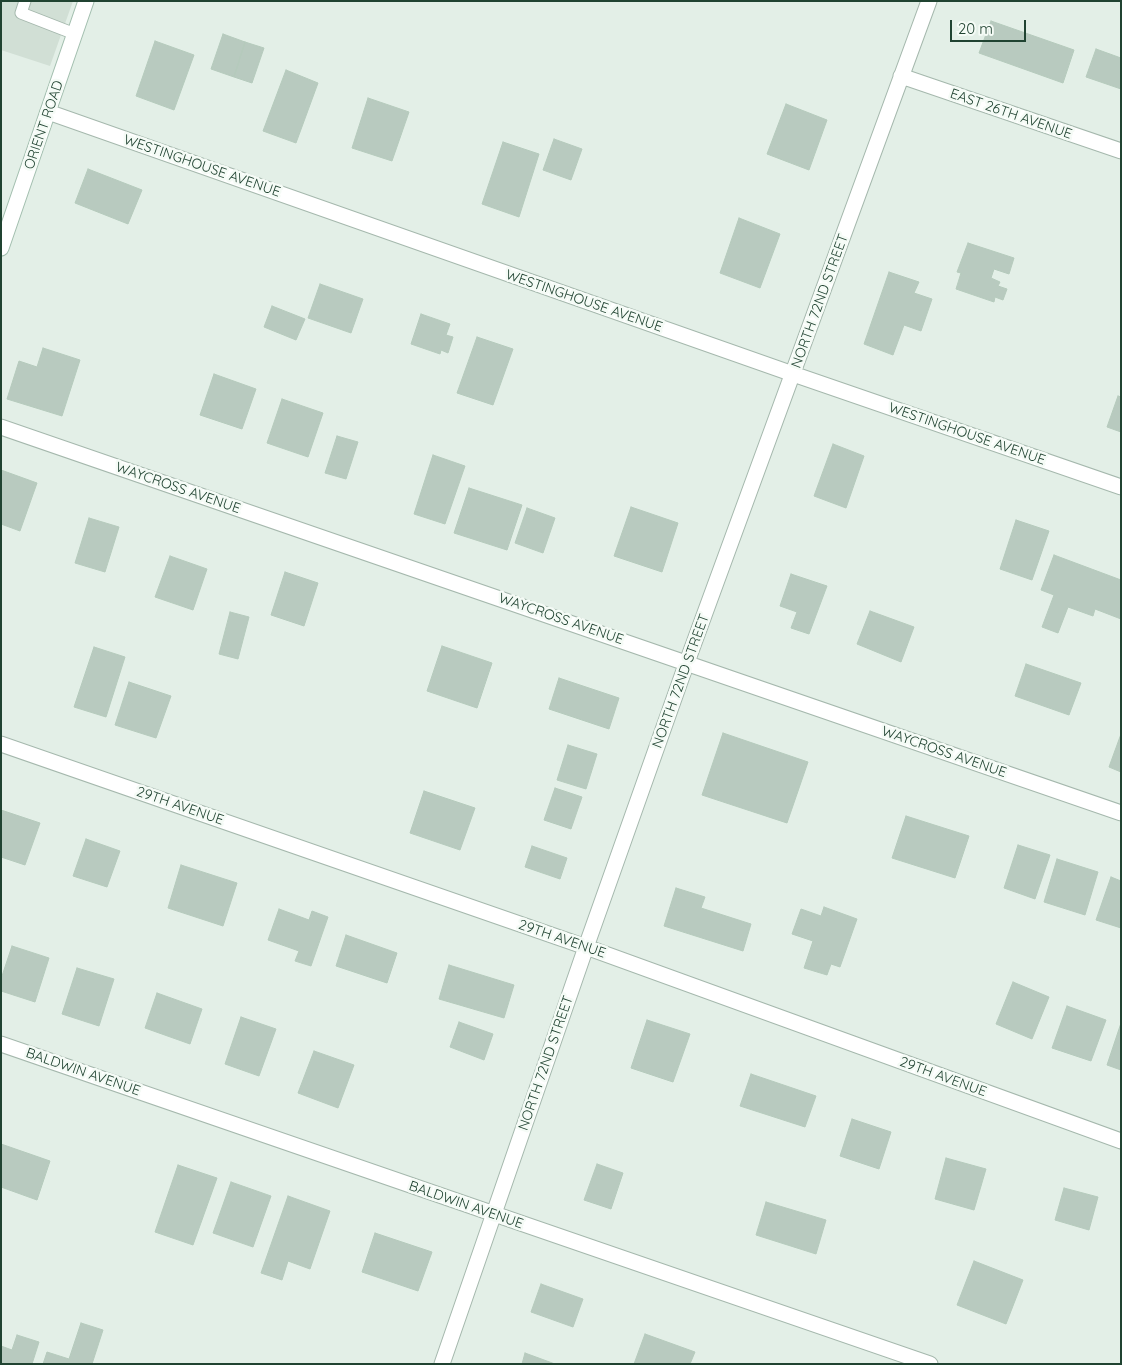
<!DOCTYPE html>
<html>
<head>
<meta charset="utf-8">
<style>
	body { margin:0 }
	#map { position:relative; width:1122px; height:1365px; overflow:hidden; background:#e3efe7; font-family:Quicksand,sans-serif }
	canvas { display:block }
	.frame { position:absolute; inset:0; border:2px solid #204331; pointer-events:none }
	.scale { position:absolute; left:950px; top:20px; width:76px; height:22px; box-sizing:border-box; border:2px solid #204331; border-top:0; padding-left:6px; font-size:15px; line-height:18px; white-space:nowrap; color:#204331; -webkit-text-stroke:4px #f5fbf6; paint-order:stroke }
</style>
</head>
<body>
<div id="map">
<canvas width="1122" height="1365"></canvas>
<div class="frame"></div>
<div class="scale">20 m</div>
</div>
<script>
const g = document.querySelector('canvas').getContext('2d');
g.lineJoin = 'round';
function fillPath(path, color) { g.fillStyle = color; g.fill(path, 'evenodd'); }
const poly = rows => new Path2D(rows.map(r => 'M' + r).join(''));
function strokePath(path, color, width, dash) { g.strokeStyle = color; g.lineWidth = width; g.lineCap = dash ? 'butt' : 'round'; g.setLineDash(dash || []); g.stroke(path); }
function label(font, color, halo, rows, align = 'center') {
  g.font = font + ' Quicksand,sans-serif'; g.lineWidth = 5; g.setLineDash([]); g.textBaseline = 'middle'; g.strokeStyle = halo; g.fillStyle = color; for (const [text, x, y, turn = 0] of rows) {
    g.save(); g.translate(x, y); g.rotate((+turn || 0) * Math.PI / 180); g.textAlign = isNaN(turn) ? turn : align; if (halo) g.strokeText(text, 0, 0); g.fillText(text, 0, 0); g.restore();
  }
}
const built = poly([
	[1,1,73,1,50,66,1,50]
]);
const building = poly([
	[991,21,1074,50,1063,83,979,53,991,21],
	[223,34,245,42,234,77,211,69,223,34],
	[155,41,194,55,174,110,136,96,155,41],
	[245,42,264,48,252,83,234,77,245,42],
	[1096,49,1121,58,1121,89,1086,77,1096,49],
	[286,70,318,83,296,143,263,131,286,70],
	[368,98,409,112,392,161,352,148,368,98],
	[786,104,827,120,809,170,767,154,786,104],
	[554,139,582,149,571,180,543,170,554,139],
	[503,142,539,154,519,217,482,204,503,142],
	[88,169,142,190,128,224,75,203,88,169],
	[739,218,780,234,760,288,720,273,739,218],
	[968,243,1014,258,1009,274,994,269,991,278,1000,282,998,286,1007,289,1003,300,995,297,994,302,956,289,961,273,957,272,968,243],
	[889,272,919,282,914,293,932,299,921,331,904,325,893,355,864,344,889,272],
	[320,284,363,299,351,333,308,318,320,284],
	[272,306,305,319,296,340,264,327,272,306],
	[421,314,450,324,446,335,453,337,448,353,441,350,440,354,411,344,421,314],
	[477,337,513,349,493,405,457,393,477,337],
	[43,348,80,360,62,416,7,399,19,361,37,367,43,348],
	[214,374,256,389,242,429,200,415,214,374],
	[1118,396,1121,397,1121,432,1107,427,1118,396],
	[282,399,323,413,308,457,267,443,282,399],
	[337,436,358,442,346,479,325,473,337,436],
	[833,444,864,456,846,508,814,496,833,444],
	[433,455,465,466,445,524,414,514,433,455],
	[1,470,37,483,20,531,1,524,1,470],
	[469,488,522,505,507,550,454,533,469,488],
	[631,507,678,523,662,572,614,556,631,507],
	[527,508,555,518,543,553,515,543,527,508],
	[89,518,119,527,105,572,75,563,89,518],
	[1016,520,1049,531,1032,580,1000,569,1016,520],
	[1054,555,1121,580,1121,619,1095,609,1093,616,1068,607,1058,633,1042,627,1054,595,1041,590,1054,555],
	[170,556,207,569,193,610,155,597,170,556],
	[285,572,318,583,304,626,271,615,285,572],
	[791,574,827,586,809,634,791,628,797,612,780,606,791,574],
	[870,611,914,627,901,662,857,644,870,611],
	[230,612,249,617,238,659,219,654,230,612],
	[442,646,492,663,477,708,427,691,442,646],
	[94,647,125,657,106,717,74,707,94,647],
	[1026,664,1081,683,1069,715,1015,696,1026,664],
	[559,678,619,698,609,729,549,709,559,678],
	[129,682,171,696,156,738,115,725,129,682],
	[723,733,808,762,787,823,702,795,723,733],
	[1121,734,1121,772,1109,767,1121,734],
	[568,745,597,754,586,789,557,780,568,745],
	[555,788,582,797,571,829,544,820,555,788],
	[424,791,475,808,460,850,410,833,424,791],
	[1,810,40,823,25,865,1,857,1,810],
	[906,816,969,836,955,878,892,858,906,816],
	[86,839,120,851,107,887,73,876,86,839],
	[1018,845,1050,855,1035,899,1004,888,1018,845],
	[532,846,567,858,560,879,525,867,532,846],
	[1057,859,1098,872,1085,915,1044,902,1057,859],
	[181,865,237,883,223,926,168,908,181,865],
	[1111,877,1121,881,1121,928,1096,920,1111,877],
	[676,888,705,897,701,908,751,924,743,951,664,926,676,888],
	[824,907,857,919,840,967,831,964,827,975,804,968,813,941,792,934,801,909,821,916,824,907],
	[279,909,309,920,312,911,328,917,311,966,295,961,299,951,268,940,279,909],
	[346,935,397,953,387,983,336,966,346,935],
	[12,946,49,958,35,1002,1,991,1,979,12,946],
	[449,965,514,985,504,1018,439,999,449,965],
	[77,968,114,979,99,1026,62,1014,77,968],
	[1013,982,1049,997,1032,1039,996,1024,1013,982],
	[157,993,202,1009,190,1044,145,1028,157,993],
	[1067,1006,1106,1020,1091,1061,1052,1048,1067,1006],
	[241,1017,276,1029,259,1076,225,1064,241,1017],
	[647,1020,690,1034,673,1082,631,1068,647,1020],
	[459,1022,493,1034,484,1060,450,1047,459,1022],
	[1121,1023,1121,1070,1107,1065,1121,1023],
	[314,1051,354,1065,338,1108,298,1093,314,1051],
	[751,1074,816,1096,805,1127,740,1106,751,1074],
	[852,1119,891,1132,879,1169,840,1156,852,1119],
	[1,1144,50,1161,37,1200,1,1187,1,1144],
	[946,1158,986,1169,974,1210,935,1199,946,1158],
	[597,1164,623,1173,611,1209,584,1200,597,1164],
	[178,1165,217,1178,193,1245,155,1232,178,1165],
	[231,1182,271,1196,253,1247,213,1233,231,1182],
	[1064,1188,1098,1197,1089,1230,1055,1220,1064,1188],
	[288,1196,330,1211,310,1269,288,1261,282,1280,261,1273,288,1196],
	[766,1202,826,1220,816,1254,756,1235,766,1202],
	[375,1233,432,1252,418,1291,362,1272,375,1233],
	[974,1261,1023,1280,1006,1324,957,1305,974,1261],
	[541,1284,583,1299,573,1327,531,1312,541,1284],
	[81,1323,103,1330,92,1364,43,1364,47,1352,69,1359,81,1323],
	[645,1334,695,1352,690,1364,634,1364,645,1334],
	[17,1335,39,1342,32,1364,1,1364,1,1346,12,1350,17,1335],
	[525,1353,555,1364,522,1364,525,1353]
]);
const lane = poly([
	[25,1,21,13,75,34]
]);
const street = poly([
	[901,76,1121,151],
	[48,112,793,374,1121,487],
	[1,427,1121,813],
	[1,744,586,947,1121,1141],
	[1,1044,930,1364],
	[442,1364,586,947,687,662,929,1]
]);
const secondary = poly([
	[1,248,86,1]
]);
const streetNames = [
	["EAST 26TH AVENUE",1011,114,19],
	["ORIENT ROAD",44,125,-71],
	["WESTINGHOUSE AVENUE",202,166,19],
	["WESTINGHOUSE AVENUE",584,301,19],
	["NORTH 72ND STREET",820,301,-70],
	["WESTINGHOUSE AVENUE",967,434,19],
	["WAYCROSS AVENUE",178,488,19],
	["WAYCROSS AVENUE",561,619,19],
	["NORTH 72ND STREET",681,681,-70],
	["WAYCROSS AVENUE",944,752,19],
	["29TH AVENUE",180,806,19],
	["29TH AVENUE",562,939,19],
	["NORTH 72ND STREET",546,1063,-71],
	["BALDWIN AVENUE",83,1072,19],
	["29TH AVENUE",943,1077,20],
	["BALDWIN AVENUE",466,1205,19]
];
fillPath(built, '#d1dfd5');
fillPath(building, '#b8cabf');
strokePath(building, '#b5cabc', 1);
strokePath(lane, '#a5b8ad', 13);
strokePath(street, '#a5b8ad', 17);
strokePath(secondary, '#a3bfaf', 17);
strokePath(lane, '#fff', 11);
strokePath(street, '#fff', 15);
strokePath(secondary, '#fff', 15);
label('14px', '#204331', '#f5fbf6', streetNames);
</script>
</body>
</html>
